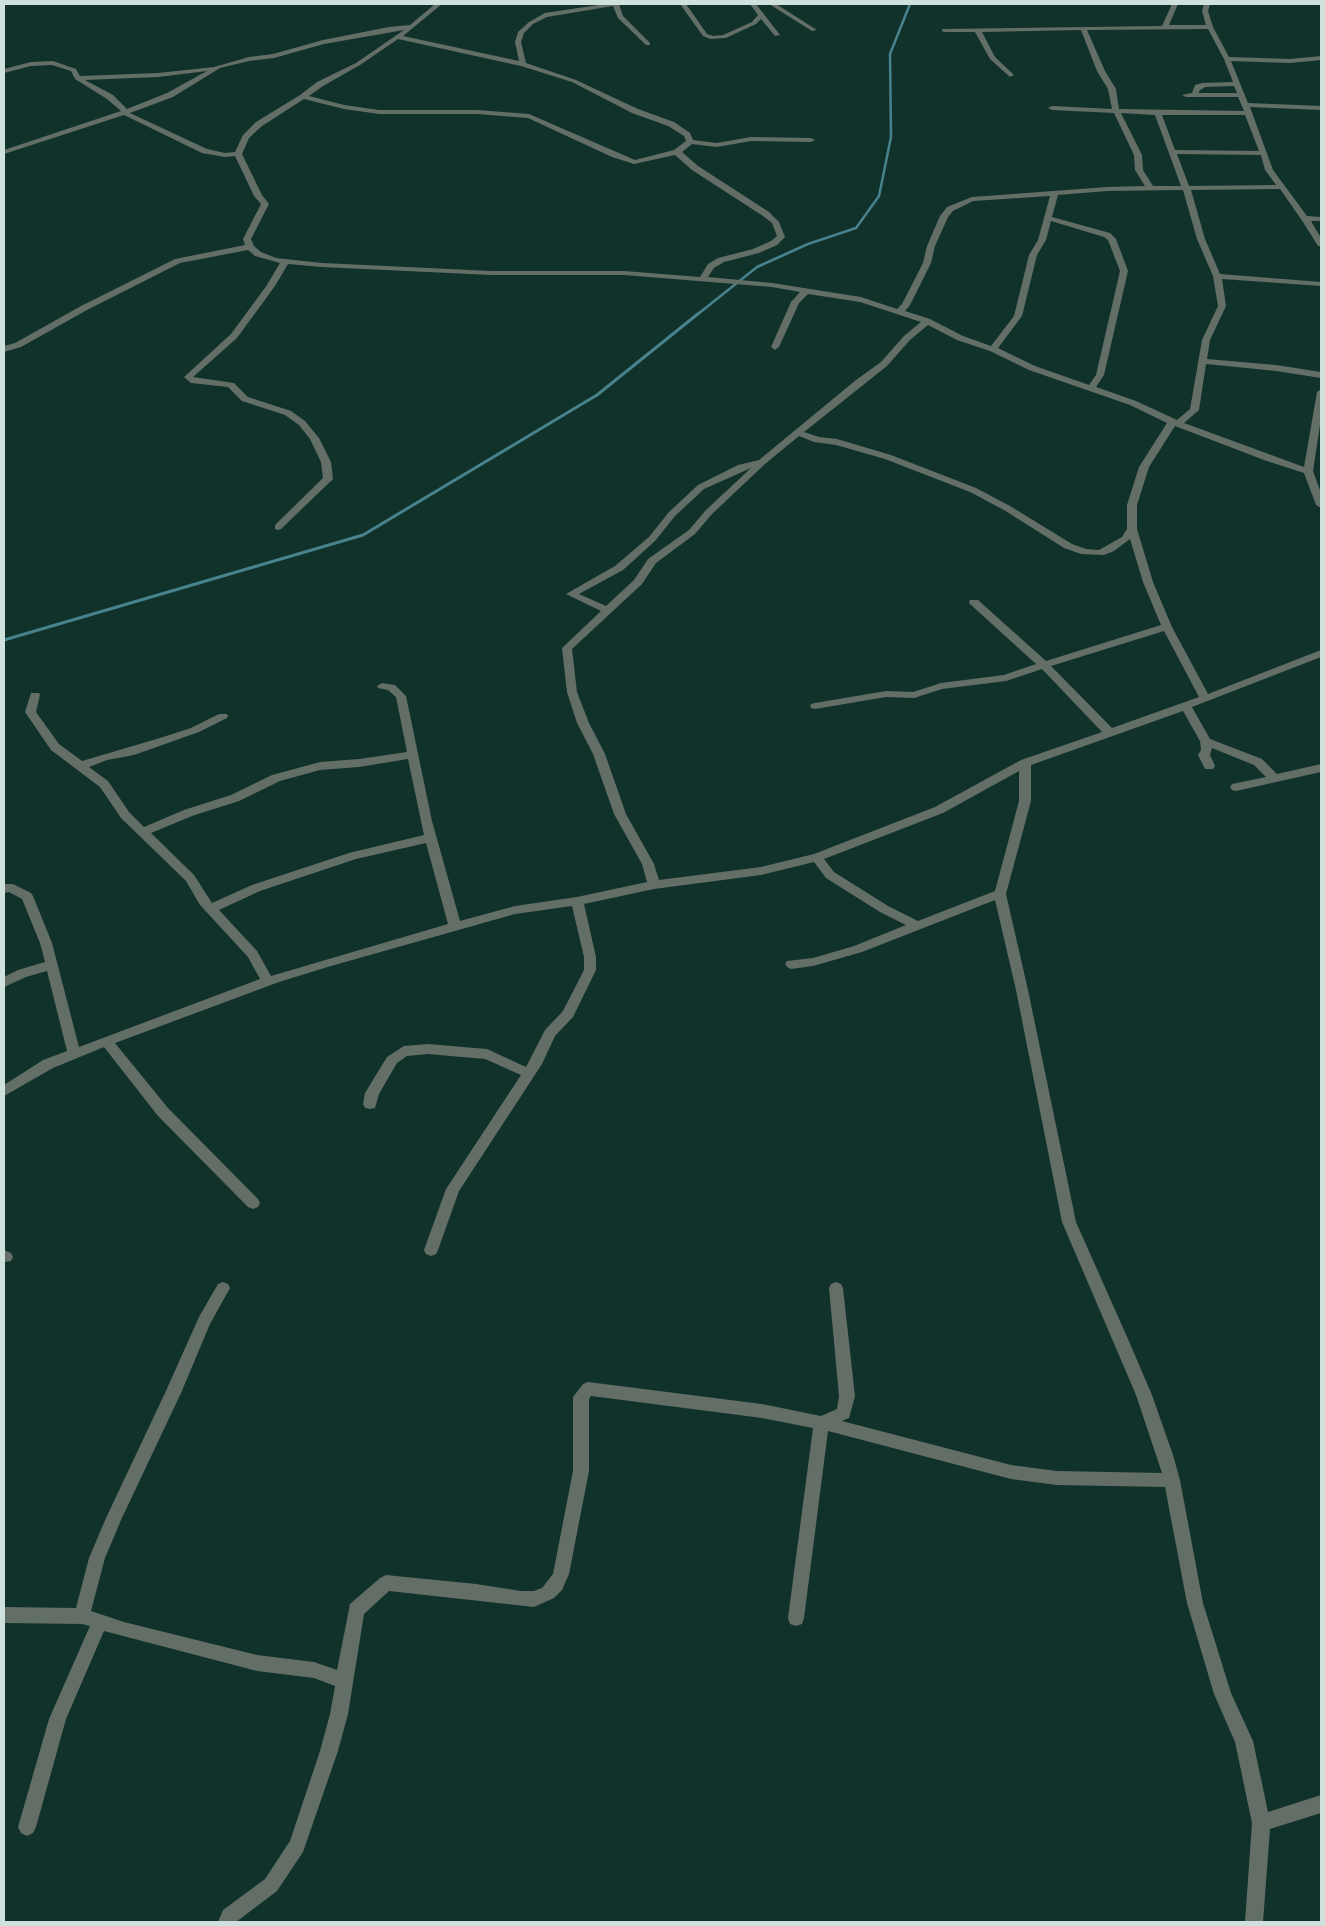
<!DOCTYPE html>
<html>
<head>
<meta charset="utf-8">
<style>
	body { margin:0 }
	#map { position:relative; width:1325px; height:1926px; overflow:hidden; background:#11322b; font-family:Bitter,serif }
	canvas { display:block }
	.frame { position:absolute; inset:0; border:5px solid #cfe1dc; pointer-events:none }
</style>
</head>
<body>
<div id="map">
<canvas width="1325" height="1926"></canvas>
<div class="frame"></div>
</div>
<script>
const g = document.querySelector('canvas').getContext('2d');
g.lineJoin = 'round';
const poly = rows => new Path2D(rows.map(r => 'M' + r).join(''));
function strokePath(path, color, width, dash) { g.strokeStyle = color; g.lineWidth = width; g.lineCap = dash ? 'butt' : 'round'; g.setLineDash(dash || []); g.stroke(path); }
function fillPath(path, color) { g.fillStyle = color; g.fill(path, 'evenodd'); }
const streamFar1 = poly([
	[698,314,757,267,808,244,856,228,879,196,891,137,890,54,910,4]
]);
const stream = poly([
	[4,640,363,535,597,395,699,313]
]);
const minor = poly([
	[435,4,442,4,403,36,519,61,515,42,518,32,529,22,545,13,605,4,619,4,623,16,650,43,650,45,646,45,618,18,613,6,547,17,533,24,524,33,521,42,526,63,576,80,638,109,674,122,690,133,693,140,717,143,751,137,811,138,815,140,811,142,751,141,717,147,692,144,682,152,698,166,769,212,779,222,785,237,777,245,759,253,724,262,714,268,708,277,772,283,861,297,897,309,902,304,923,263,927,246,940,216,947,207,972,197,1107,187,1145,186,1135,170,1134,155,1114,113,1052,110,1048,108,1052,106,1112,109,1108,89,1097,71,1081,30,982,32,995,57,1014,75,1010,77,990,59,975,32,944,32,942,31,942,29,1162,26,1172,4,1178,4,1169,25,1206,25,1202,11,1204,4,1210,4,1208,11,1213,27,1229,57,1290,59,1321,56,1321,60,1290,63,1231,61,1248,103,1321,106,1321,110,1250,107,1273,170,1307,216,1321,217,1321,221,1311,221,1321,238,1321,246,1318,246,1301,219,1280,189,1191,190,1205,239,1220,274,1321,282,1321,286,1222,279,1226,306,1210,340,1207,359,1276,365,1321,372,1321,378,1276,371,1206,364,1199,410,1184,423,1304,467,1317,392,1321,389,1321,418,1313,471,1321,493,1321,508,1316,505,1304,473,1264,460,1175,426,1149,467,1137,505,1137,529,1153,582,1172,627,1208,694,1321,650,1321,657,1192,707,1210,739,1262,759,1277,774,1321,764,1321,772,1236,791,1232,790,1230,787,1232,784,1266,777,1254,765,1212,748,1210,755,1215,766,1213,769,1205,769,1198,755,1201,750,1200,741,1183,711,1031,765,1031,801,1006,894,1028,990,1076,1222,1128,1339,1152,1395,1173,1455,1180,1480,1203,1603,1231,1693,1253,1741,1268,1812,1321,1795,1321,1813,1270,1829,1263,1922,1245,1922,1252,1823,1235,1742,1214,1694,1187,1603,1165,1487,1057,1485,1011,1479,828,1431,804,1618,802,1624,796,1626,790,1624,788,1618,813,1428,762,1418,591,1396,589,1399,589,1471,569,1574,562,1590,554,1598,534,1607,389,1591,364,1614,348,1714,338,1751,303,1852,277,1891,236,1922,218,1922,223,1910,265,1879,290,1841,320,1751,330,1714,335,1686,314,1678,257,1671,104,1631,66,1719,36,1827,33,1833,27,1836,21,1833,18,1827,49,1719,90,1626,82,1624,4,1623,4,1607,76,1608,89,1558,106,1518,165,1393,199,1317,218,1284,223,1282,228,1284,230,1288,210,1324,181,1393,121,1520,105,1558,91,1611,124,1622,257,1655,314,1662,337,1670,350,1604,380,1578,386,1575,476,1584,521,1591,534,1591,542,1588,553,1574,573,1471,573,1397,583,1384,588,1382,762,1404,821,1416,837,1409,839,1396,829,1288,831,1284,836,1282,841,1284,843,1288,855,1396,849,1418,842,1421,1011,1465,1057,1471,1162,1473,1136,1395,1062,1222,1016,990,995,900,862,952,813,966,791,969,787,967,785,964,787,961,813,958,854,946,906,925,880,912,826,878,814,862,761,875,654,889,584,904,596,957,596,970,573,1017,555,1036,542,1064,459,1191,438,1250,436,1254,431,1256,426,1254,424,1250,446,1189,521,1075,485,1059,428,1054,407,1056,397,1063,379,1094,375,1108,370,1109,365,1108,363,1104,365,1093,387,1057,404,1046,428,1044,487,1049,526,1067,545,1030,563,1011,584,970,584,957,572,906,515,914,331,966,279,982,115,1043,168,1108,258,1199,260,1203,258,1207,253,1209,248,1207,158,1116,104,1047,53,1068,4,1096,4,1085,43,1060,67,1051,47,971,26,977,4,987,4,977,18,970,45,962,40,943,22,899,9,892,4,893,4,884,13,884,31,893,33,896,52,943,79,1047,260,979,248,957,200,905,186,881,121,818,100,787,51,750,25,712,31,693,39,693,40,695,36,712,59,744,82,761,160,738,191,728,219,714,227,714,228,716,227,718,199,732,134,755,107,760,89,767,108,781,129,812,144,827,184,810,231,795,272,775,320,762,359,759,407,752,396,697,388,690,378,688,377,686,382,683,395,685,406,696,432,821,460,921,515,906,577,897,647,882,642,864,614,814,593,754,577,723,567,692,562,648,601,611,566,594,615,566,649,537,669,512,698,485,738,465,759,460,856,380,881,362,904,336,921,322,860,302,808,294,799,303,779,347,775,350,771,347,791,302,800,292,772,287,624,275,491,275,322,267,288,264,275,286,237,338,193,377,234,383,248,397,291,411,305,421,319,438,331,462,333,479,281,529,278,530,275,529,275,525,323,478,321,462,310,439,299,425,285,415,242,401,228,387,191,383,184,377,231,334,267,285,280,263,255,256,248,250,180,263,87,310,21,347,4,352,4,346,15,343,81,306,175,259,245,245,243,239,261,204,254,196,235,156,225,157,202,153,124,115,4,154,4,150,121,111,107,99,75,79,71,71,52,65,31,66,4,73,4,69,31,62,53,61,76,69,80,76,158,73,214,67,249,57,273,54,323,40,389,27,410,25,435,4],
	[1208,29,1224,59,1233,82,1202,83,1195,85,1192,93,1182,95,1186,97,1238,97,1244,111,1119,109,1116,89,1105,71,1087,30,1208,29],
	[404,30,356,63,317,82,300,95,256,122,243,135,235,152,225,153,207,149,130,113,173,97,220,68,249,61,274,58,324,44,404,30],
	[398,39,521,66,572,82,632,113,668,126,684,136,686,141,674,150,635,160,529,114,477,110,379,110,344,105,309,96,323,86,360,65,398,39],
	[207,71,167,93,127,109,113,95,85,80,158,77,207,71],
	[1234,86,1237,93,1199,93,1199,91,1205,87,1234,86],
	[304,99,344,109,379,114,477,114,528,118,612,157,634,164,675,155,692,170,763,216,772,223,777,236,771,241,753,249,718,258,708,264,700,277,624,271,491,271,322,263,276,258,261,252,254,246,251,239,269,204,262,195,242,154,249,138,262,126,304,99],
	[1121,113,1155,115,1181,186,1153,186,1143,170,1142,155,1121,113],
	[1162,115,1245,115,1259,151,1175,150,1162,115],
	[1177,154,1261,155,1265,170,1276,185,1189,186,1177,154],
	[1183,190,1197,239,1213,276,1218,306,1202,340,1190,409,1177,420,1136,401,1096,387,1104,375,1128,271,1116,239,1110,233,1052,217,1058,195,1107,191,1183,190],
	[1050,196,1038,240,1029,255,1014,316,991,346,963,336,930,319,905,311,910,305,931,263,935,246,948,217,953,211,973,201,1050,196],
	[1051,221,1104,237,1108,240,1120,271,1096,375,1089,385,1035,366,998,348,1022,316,1037,255,1046,240,1051,221],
	[928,325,957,340,990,351,1029,370,1130,405,1167,423,1139,467,1127,505,1127,529,1122,537,1099,550,1086,549,1072,544,1010,506,976,488,891,455,837,439,819,437,804,432,887,366,910,340,928,325],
	[799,436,814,442,836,445,885,459,970,492,1004,510,1064,548,1081,554,1104,555,1114,551,1130,539,1143,582,1161,625,1046,661,978,600,970,600,969,602,970,604,1036,664,1004,675,941,683,913,692,886,691,815,703,811,704,810,706,811,708,815,709,886,697,914,698,942,689,1006,681,1042,669,1102,732,1021,760,935,807,814,854,761,867,659,880,654,864,626,814,605,754,589,723,577,692,572,649,642,584,656,563,695,534,712,514,765,464,799,436],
	[751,468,706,510,689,530,648,559,634,580,606,606,579,594,623,570,655,541,675,516,704,489,751,468],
	[1164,631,1199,697,1112,728,1051,666,1164,631],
	[408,759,424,835,349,853,252,885,212,903,194,875,151,833,192,816,239,801,280,781,320,770,359,767,408,759],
	[1019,771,1019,801,995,891,918,921,888,906,834,872,824,859,943,813,1019,771],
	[426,843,448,924,271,976,257,951,219,910,260,891,356,859,426,843],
	[680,4,686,4,707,34,713,36,723,35,752,22,758,15,750,4,756,4,780,35,775,36,761,19,756,24,726,38,710,39,703,36,680,4],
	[769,4,776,4,817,30,812,31,769,4],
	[4,1250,11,1253,13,1257,11,1261,4,1262,4,1250]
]);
strokePath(streamFar1, '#48828d', 2.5);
strokePath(stream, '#48828d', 3);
fillPath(minor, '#626e66');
</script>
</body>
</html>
